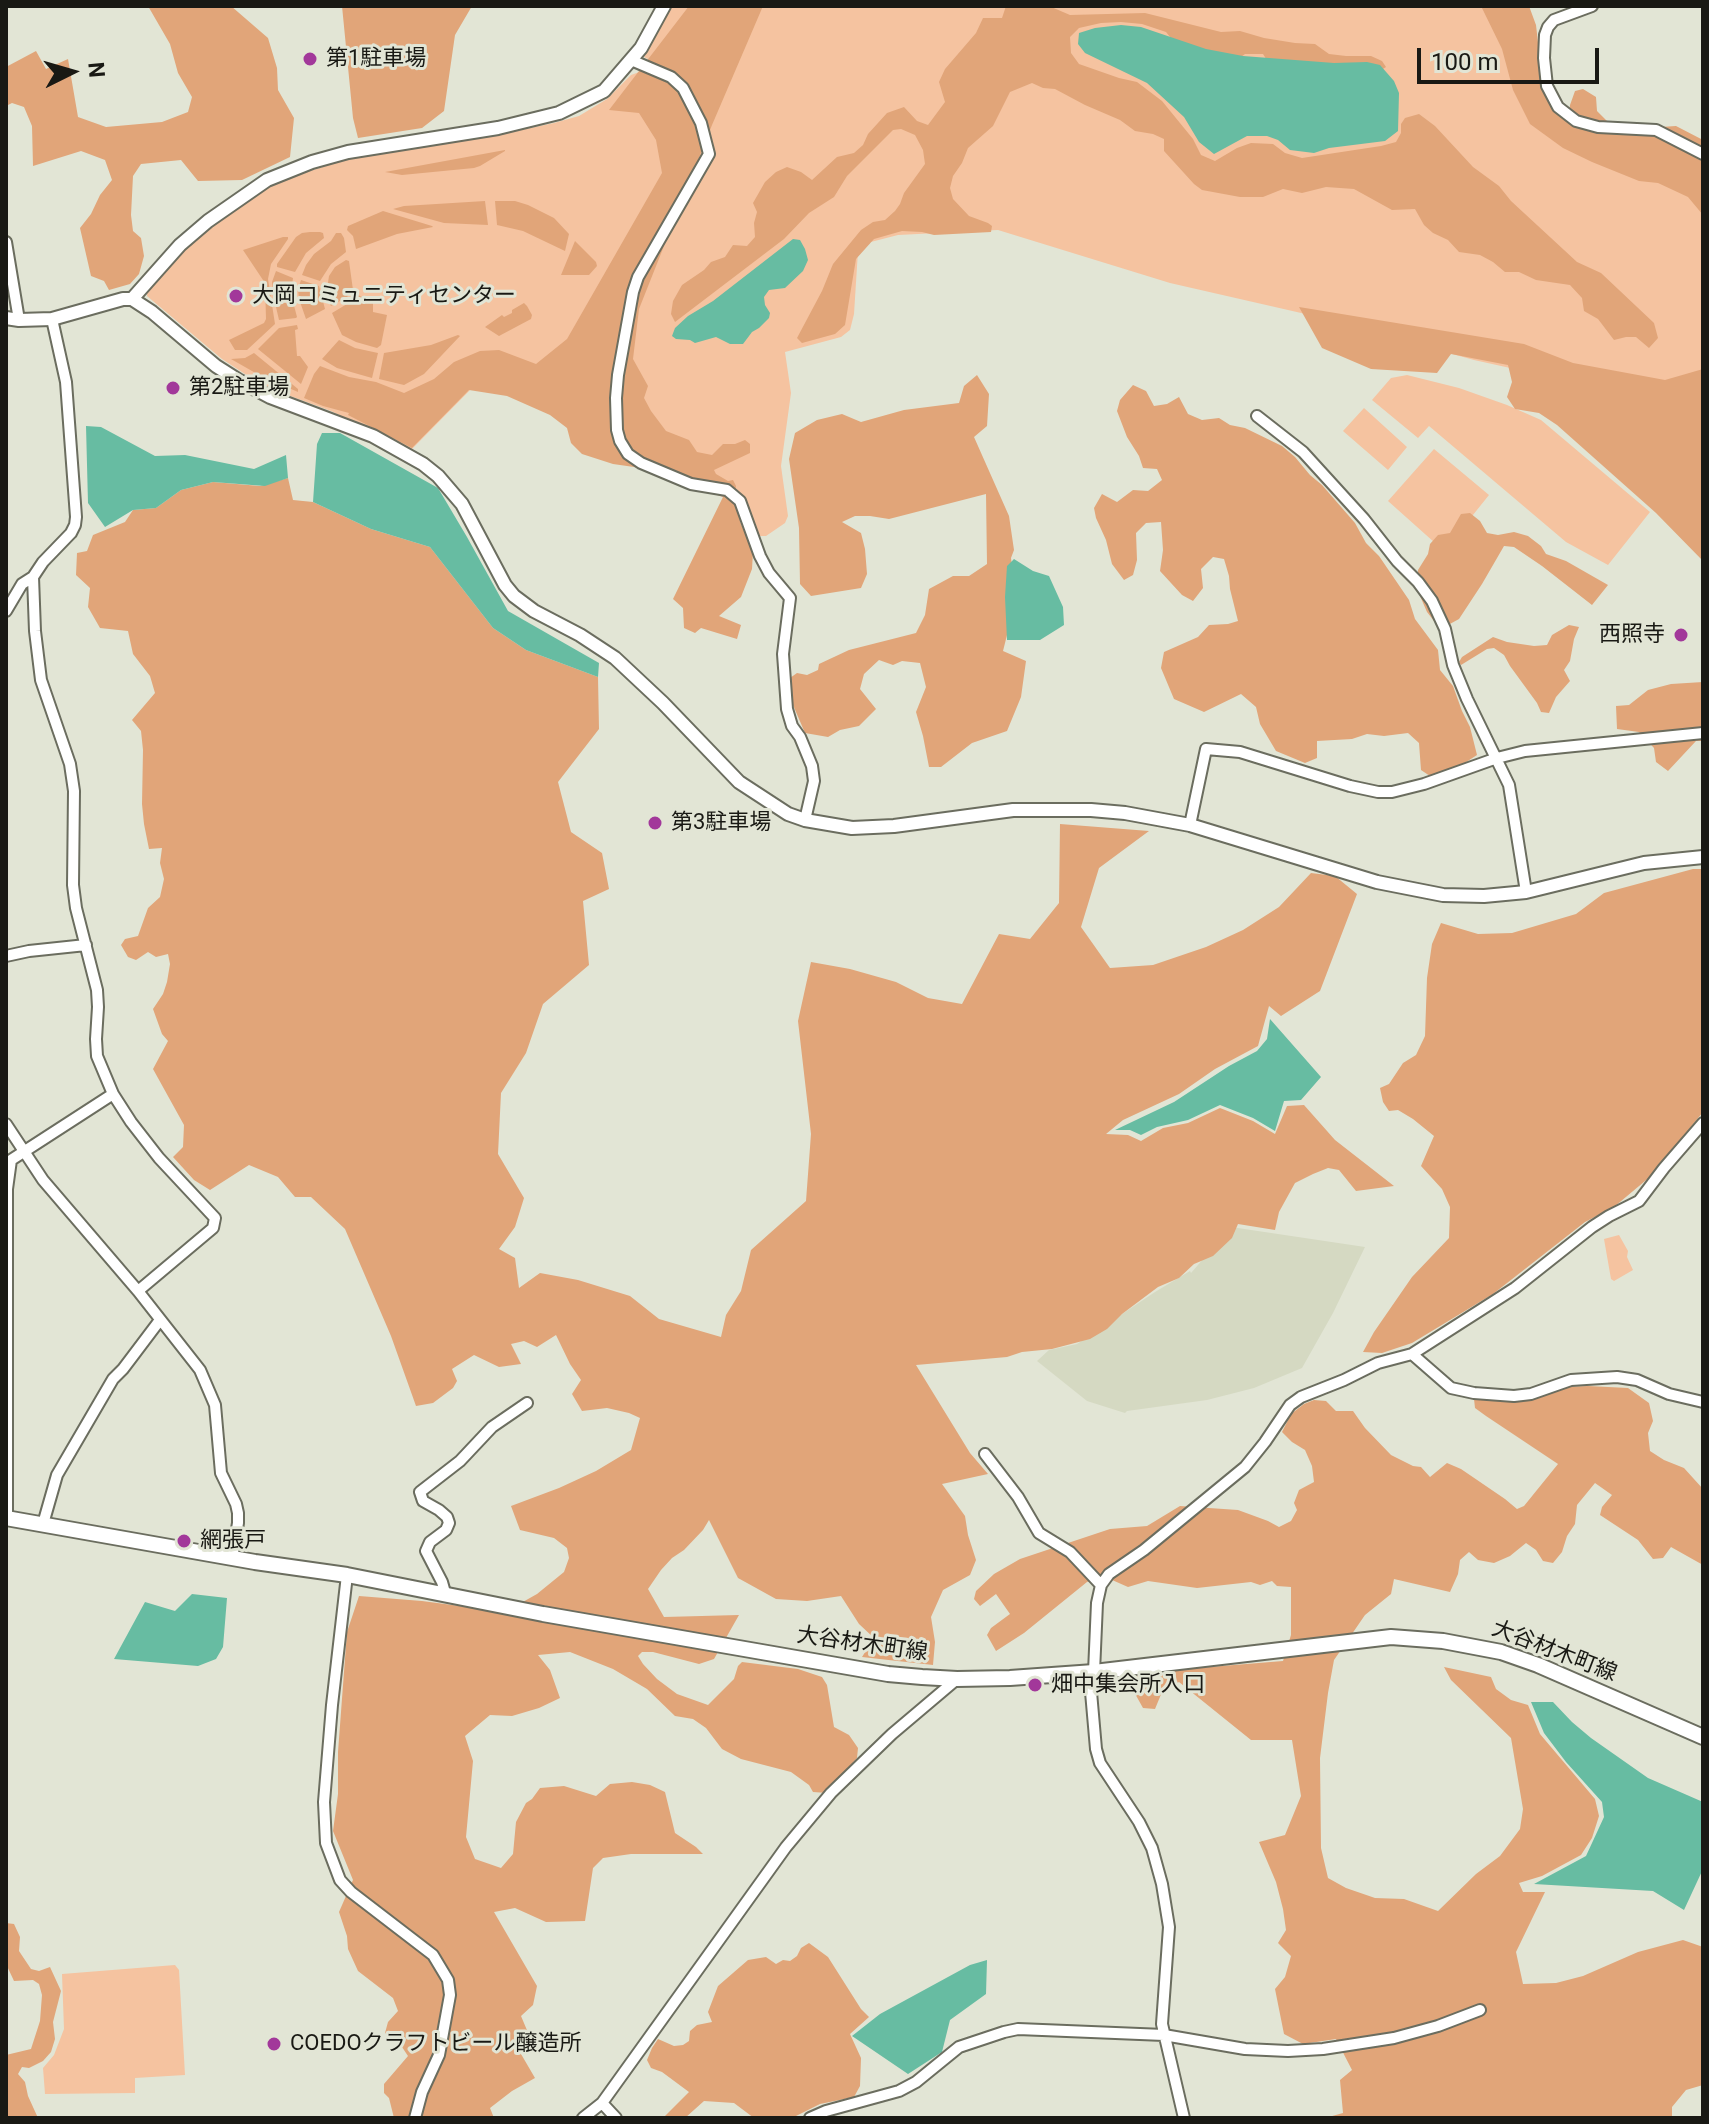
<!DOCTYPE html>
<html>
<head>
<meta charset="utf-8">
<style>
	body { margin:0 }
	#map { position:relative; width:1709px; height:2124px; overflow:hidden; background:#e2e5d5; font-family:Roboto,sans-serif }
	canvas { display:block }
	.frame { position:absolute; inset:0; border:8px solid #191914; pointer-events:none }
	.north { position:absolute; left:32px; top:32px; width:80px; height:80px; -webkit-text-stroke:6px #e2e5d5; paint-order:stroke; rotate:85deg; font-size:22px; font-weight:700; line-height:32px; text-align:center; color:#191914 }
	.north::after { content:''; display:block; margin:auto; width:28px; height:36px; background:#191914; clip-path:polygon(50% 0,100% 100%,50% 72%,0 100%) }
	.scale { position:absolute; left:1417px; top:48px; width:182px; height:36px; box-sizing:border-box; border:4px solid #191914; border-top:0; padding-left:10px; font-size:24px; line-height:28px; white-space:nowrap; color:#191914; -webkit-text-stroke:6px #e2e5d5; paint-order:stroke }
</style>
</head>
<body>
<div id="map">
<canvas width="1709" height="2124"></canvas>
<div class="frame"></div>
<div class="north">N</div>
<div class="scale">100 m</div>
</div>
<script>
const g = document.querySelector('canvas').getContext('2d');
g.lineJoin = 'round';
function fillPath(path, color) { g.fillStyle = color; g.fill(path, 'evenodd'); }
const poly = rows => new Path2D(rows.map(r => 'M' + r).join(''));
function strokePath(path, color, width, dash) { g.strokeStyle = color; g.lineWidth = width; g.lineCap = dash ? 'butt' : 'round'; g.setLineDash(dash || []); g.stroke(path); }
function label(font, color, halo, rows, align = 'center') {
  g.font = font + ' Roboto,"Noto Sans JP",sans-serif'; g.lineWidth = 6; g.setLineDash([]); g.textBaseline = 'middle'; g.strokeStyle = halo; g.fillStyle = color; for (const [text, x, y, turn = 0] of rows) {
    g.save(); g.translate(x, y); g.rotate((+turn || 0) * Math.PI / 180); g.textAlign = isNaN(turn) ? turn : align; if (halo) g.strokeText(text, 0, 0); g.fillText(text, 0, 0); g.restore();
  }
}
const built = poly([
	[1231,1227,1365,1247,1333,1313,1302,1368,1254,1388,1207,1400,1127,1411,1125,1413,1087,1401,1037,1361,1049,1350,1077,1344,1155,1292,1190,1271,1191,1273]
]);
const green = poly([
	[672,6,1510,6,1560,116,1703,158,1703,380,1637,396,1474,360,1323,318,1170,283,998,230,898,235,863,244,858,251,854,314,850,330,841,337,785,352,791,393,781,466,788,516,785,523,766,536,756,536,740,493,721,485,692,479,623,382,640,280,714,157,707,122,669,70,644,57],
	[642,71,694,117,704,154,580,379,474,386,411,450,331,411,274,390,245,374,222,359,147,296,147,292,188,244,226,214,268,187,291,177,351,158,497,135,554,123,579,116,607,99,631,75],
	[1407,375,1459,388,1507,405,1541,420,1650,512,1608,565,1566,542,1429,426,1418,438,1372,400,1391,378],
	[1364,408,1407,447,1388,470,1343,431],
	[1434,449,1489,495,1444,551,1388,501],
	[1619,1235,1628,1251,1627,1257,1633,1270,1614,1281,1611,1279,1604,1239],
	[175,1965,179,1970,185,2075,135,2078,135,2093,45,2094,43,2068,54,2055,64,2029,62,1974]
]);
const forest = poly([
	[148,6,231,6,268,38,277,68,278,90,294,118,290,157,242,180,198,181,181,160,141,164,133,176,131,215,133,231,141,238,144,256,139,274,130,284,109,290,104,281,91,276,80,228,91,214,100,195,112,180,105,160,81,151,33,166,32,126,24,107,12,103,6,106,6,67,36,51,46,69,68,59,78,117,106,127,162,122,188,112,192,97,178,73,170,44],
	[342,6,472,6,455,35,444,111,422,128,358,138,353,118],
	[689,6,763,6,712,125,639,309,633,359,648,386,644,398,651,411,666,431,689,440,697,452,712,455,723,444,735,444,745,440,750,444,750,453,714,470,716,474,728,481,733,480,736,486,735,500,741,524,753,552,752,569,741,597,719,616,741,625,737,639,701,628,695,633,684,628,683,608,673,599,723,497,634,467,613,464,582,454,571,443,567,428,550,415,507,396,469,390,412,448,348,415,349,413,323,406,304,398,314,374,320,366,349,377,376,382,404,393,434,379,454,362,480,351,499,350,536,364,567,339,662,173,656,140,639,113,609,110],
	[1006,6,1049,6,1070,15,1145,13,1221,32,1240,31,1264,38,1295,43,1315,44,1329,54,1346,56,1371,56,1382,61,1386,67,1378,72,1270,65,1263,54,1245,54,1234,62,1183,53,1166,32,1142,24,1121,22,1101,23,1079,28,1070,37,1071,53,1079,64,1119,78,1137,82,1162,101,1193,139,1201,155,1215,161,1237,148,1251,143,1273,144,1285,153,1302,158,1381,146,1396,142,1401,133,1401,124,1405,118,1419,114,1435,126,1473,167,1499,186,1511,201,1577,262,1601,273,1654,323,1658,338,1649,348,1636,337,1626,337,1614,340,1598,319,1584,311,1582,298,1570,285,1536,280,1519,272,1505,272,1493,262,1480,255,1459,252,1448,240,1433,233,1424,225,1415,209,1392,210,1354,189,1326,187,1302,193,1283,189,1263,197,1240,197,1202,190,1194,184,1164,151,1164,139,1153,134,1135,131,1120,120,1085,105,1055,89,1043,88,1032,83,1010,92,993,126,968,148,962,163,953,176,950,188,953,199,969,216,988,223,992,226,991,232,934,235,922,232,902,231,874,239,856,259,845,325,835,334,802,343,797,338,822,291,833,264,861,230,873,222,885,220,895,211,900,204,904,193,925,164,923,150,915,135,901,129,893,130,847,176,834,197,809,213,784,239,675,322,671,314,673,301,682,285,704,270,711,262,725,257,733,245,747,246,755,237,754,223,757,212,753,203,765,182,776,172,787,167,801,172,812,180,837,157,854,153,863,145,868,134,887,113,904,107,917,121,928,125,945,102,939,82,945,69,976,33,983,18,1002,18],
	[1481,6,1529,6,1536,25,1541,69,1569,118,1570,105,1575,91,1583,89,1596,97,1597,111,1608,122,1661,127,1676,126,1703,140,1703,215,1688,197,1658,183,1639,181,1592,162,1563,148,1530,124,1513,90,1502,49],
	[505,150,505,151,480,166,474,168,402,175,385,172],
	[485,201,488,225,444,223,393,209,404,206],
	[495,201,515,201,528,205,554,218,569,234,565,251,523,231,497,225],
	[383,211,432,226,433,227,397,234,356,249,353,236,347,230,348,226],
	[310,232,320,232,323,233,324,238,306,253,295,272,277,267,277,264,296,237,302,233],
	[336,233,341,233,344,238,346,252,331,264,320,281,302,275,306,265,314,254,331,241],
	[283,237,288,237,288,239,271,264,268,279,275,324,247,350,235,350,229,340,264,323,266,319,265,283,243,250],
	[575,241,596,262,597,266,589,275,561,275],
	[346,260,349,261,353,290,347,297,331,306,326,296,329,276,335,267],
	[276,271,293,278,291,294,297,317,296,318,279,320,273,294,272,282],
	[301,280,319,286,325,309,306,319,299,299,298,289],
	[358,295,373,302,373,312,387,315,381,345,377,348,356,342,342,335,332,313,347,304],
	[524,303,527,306,532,315,531,319,499,336,485,327,502,315,504,317,512,313,512,310],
	[1299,307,1524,344,1573,363,1665,380,1703,369,1703,561,1656,513,1557,425,1539,413,1515,409,1507,397,1512,382,1508,365,1451,354,1437,373,1371,369,1322,348],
	[297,325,298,329,295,330,297,356,300,356,308,367,301,384,258,349,279,328],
	[458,335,460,336,424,374,404,385,379,379,384,353,431,345],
	[339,340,355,348,378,353,372,378,337,368,322,359],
	[254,353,298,389,298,392,259,375,231,359,245,358],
	[977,375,989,394,987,426,974,437,1009,516,1014,550,1011,558,1016,599,1003,651,1026,661,1021,697,1007,731,972,743,941,767,929,767,923,736,916,712,926,687,920,663,902,661,893,665,879,660,864,674,860,689,876,709,859,726,840,730,828,737,805,733,790,698,790,678,797,673,807,675,818,670,819,664,849,650,916,633,925,615,929,589,953,576,969,576,987,564,986,494,889,519,870,516,855,516,842,522,861,533,865,549,867,574,861,588,811,596,800,584,799,528,789,459,795,433,817,420,842,414,861,422,904,410,959,403,964,386],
	[1133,385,1146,391,1154,406,1167,404,1179,397,1188,414,1202,420,1219,418,1230,425,1245,428,1282,446,1295,457,1310,475,1322,485,1355,523,1366,543,1379,556,1409,600,1415,619,1438,650,1440,670,1453,686,1462,711,1470,727,1477,755,1460,766,1430,776,1421,770,1419,743,1408,733,1384,736,1367,734,1352,739,1317,741,1317,758,1305,763,1276,751,1260,724,1256,707,1241,694,1204,712,1174,699,1161,668,1164,652,1198,637,1209,625,1228,624,1238,621,1230,589,1229,576,1224,559,1213,557,1201,569,1203,588,1193,601,1182,595,1160,571,1163,550,1161,522,1146,523,1136,533,1137,560,1133,575,1124,580,1112,564,1106,540,1096,518,1094,508,1102,494,1117,502,1133,490,1148,491,1162,480,1157,469,1143,468,1139,456,1127,437,1117,411,1120,400],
	[288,478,293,500,313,502,371,529,430,547,493,628,526,650,598,677,599,729,558,782,571,832,602,853,609,889,583,901,589,965,543,1004,526,1053,501,1093,498,1154,524,1198,515,1227,499,1249,515,1258,519,1288,540,1273,578,1280,630,1296,659,1319,721,1337,726,1315,741,1291,751,1250,806,1201,811,1134,798,1021,811,962,850,969,896,982,928,998,962,1004,999,934,1030,939,1059,903,1060,824,1149,831,1099,868,1081,927,1110,968,1153,965,1206,947,1243,930,1279,907,1311,873,1335,876,1357,894,1320,991,1281,1016,1269,1006,1258,1046,1215,1069,1179,1094,1123,1120,1106,1134,1128,1135,1141,1141,1163,1128,1188,1123,1220,1108,1253,1121,1275,1134,1287,1106,1304,1105,1335,1140,1394,1186,1356,1191,1339,1170,1328,1168,1313,1174,1295,1183,1279,1212,1275,1230,1238,1224,1232,1238,1213,1256,1194,1264,1179,1278,1158,1287,1122,1314,1107,1329,1090,1339,1052,1349,1022,1352,1007,1357,916,1365,970,1453,988,1474,942,1484,965,1516,968,1535,976,1560,970,1575,943,1590,931,1617,935,1642,933,1665,862,1657,874,1638,859,1624,841,1596,807,1601,776,1599,738,1578,709,1520,703,1530,684,1550,672,1558,661,1570,648,1589,664,1617,739,1615,714,1659,699,1664,653,1652,642,1652,638,1656,643,1664,657,1679,677,1694,708,1705,734,1679,738,1666,742,1662,798,1669,822,1677,827,1685,834,1727,849,1735,858,1748,857,1758,827,1793,813,1792,809,1785,791,1772,741,1759,722,1749,706,1728,693,1719,675,1716,647,1689,613,1669,570,1652,538,1655,550,1670,560,1698,539,1708,512,1716,490,1715,465,1736,473,1761,466,1837,475,1859,501,1868,513,1854,516,1822,526,1803,532,1799,540,1788,564,1786,596,1796,610,1784,632,1782,650,1785,665,1792,675,1833,696,1847,703,1854,631,1854,603,1858,593,1868,585,1921,546,1922,515,1908,494,1912,537,1986,533,2005,521,2016,529,2035,521,2054,535,2078,512,2091,490,2108,494,2118,394,2118,389,2098,384,2093,384,2084,408,2056,402,2047,385,2033,388,2022,398,2011,393,1998,358,1971,348,1949,347,1936,339,1912,353,1880,333,1831,338,1794,338,1752,347,1632,359,1596,422,1601,505,1612,537,1594,564,1572,569,1558,567,1548,554,1538,520,1530,511,1506,559,1488,596,1471,631,1450,640,1418,629,1413,607,1408,582,1411,572,1394,581,1380,570,1364,556,1335,537,1347,524,1341,511,1344,521,1364,499,1367,474,1355,452,1369,457,1381,453,1388,433,1403,416,1406,391,1336,345,1229,311,1197,295,1197,278,1177,249,1165,210,1190,194,1180,173,1157,183,1147,184,1125,153,1069,168,1041,162,1034,153,1009,163,994,167,982,170,964,168,954,156,957,148,952,136,960,128,957,121,945,125,939,138,936,148,908,160,897,164,879,160,863,162,848,149,849,144,824,142,804,143,750,141,731,132,720,155,693,150,676,133,654,128,631,100,628,88,607,90,588,76,575,77,553,87,551,93,535,125,522,133,510,156,508,181,490,213,482,260,486],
	[1470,513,1480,521,1487,533,1498,535,1514,532,1528,536,1541,546,1546,554,1566,561,1608,585,1592,605,1542,566,1514,547,1504,546,1482,584,1459,619,1448,625,1434,621,1427,612,1417,589,1418,570,1428,554,1430,544,1438,535,1450,533,1461,514],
	[1569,625,1579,627,1574,639,1570,661,1564,670,1570,681,1556,697,1549,713,1541,712,1537,703,1510,666,1504,655,1494,648,1487,649,1461,665,1459,662,1462,657,1493,637,1507,642,1534,646,1547,645,1552,635],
	[1703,682,1703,741,1696,741,1668,771,1656,762,1654,748,1639,732,1617,729,1616,706,1629,705,1648,690,1671,684],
	[1693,869,1703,869,1703,1112,1651,1176,1614,1207,1585,1222,1493,1294,1412,1343,1382,1353,1363,1352,1374,1332,1412,1277,1449,1238,1450,1207,1442,1189,1421,1166,1434,1136,1413,1119,1398,1110,1389,1111,1383,1102,1380,1088,1389,1084,1403,1063,1416,1055,1425,1036,1427,978,1432,944,1441,923,1478,934,1512,933,1576,914,1604,893],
	[1588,1386,1628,1388,1649,1403,1653,1421,1648,1433,1650,1451,1664,1460,1684,1468,1703,1489,1703,1565,1671,1547,1663,1558,1653,1559,1638,1540,1600,1515,1602,1507,1612,1495,1595,1483,1577,1505,1575,1524,1567,1536,1562,1552,1553,1563,1543,1561,1536,1550,1526,1543,1510,1556,1494,1563,1478,1560,1469,1552,1460,1560,1458,1574,1450,1592,1394,1579,1391,1594,1365,1615,1334,1660,1328,1693,1320,1758,1321,1848,1328,1878,1346,1888,1375,1898,1404,1899,1438,1911,1476,1874,1500,1856,1520,1829,1523,1809,1511,1738,1451,1680,1444,1667,1491,1677,1496,1689,1511,1700,1528,1705,1540,1734,1595,1799,1599,1816,1592,1838,1581,1855,1542,1876,1519,1883,1523,1892,1545,1892,1516,1952,1523,1984,1556,1983,1583,1976,1638,1952,1683,1940,1703,1947,1703,2085,1686,2090,1672,2107,1672,2118,1325,2118,1343,2113,1340,2080,1352,2070,1336,2039,1303,2044,1284,2034,1275,1989,1285,1977,1291,1956,1278,1943,1286,1930,1283,1909,1276,1882,1259,1842,1285,1835,1301,1796,1292,1740,1251,1740,1179,1682,1162,1692,1155,1709,1143,1708,1124,1674,1283,1661,1291,1635,1291,1587,1277,1586,1272,1581,1260,1585,1251,1582,1197,1588,1148,1581,1128,1587,1103,1576,1087,1582,1024,1633,996,1651,987,1635,991,1628,1010,1614,996,1594,980,1606,974,1599,976,1591,994,1574,1020,1559,1110,1529,1147,1526,1180,1506,1238,1510,1268,1521,1279,1527,1291,1521,1297,1510,1294,1503,1299,1490,1314,1482,1312,1466,1305,1450,1292,1442,1282,1432,1291,1414,1304,1404,1314,1400,1326,1401,1336,1411,1353,1411,1365,1428,1391,1455,1413,1466,1421,1467,1430,1477,1447,1463,1461,1469,1505,1499,1517,1509,1524,1506,1558,1464,1486,1416,1475,1408,1474,1399,1529,1400,1561,1387],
	[6,1923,14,1924,20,1937,19,1951,31,1969,39,1971,50,1967,61,1991,53,2022,55,2039,51,2052,43,2061,29,2068,22,2067,18,2074,25,2082,28,2096,38,2118,6,2118,6,2055,31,2049,40,2021,42,1995,39,1984,33,1980,14,1981,7,1966],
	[809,1943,828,1957,861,2009,869,2017,850,2034,861,2058,860,2086,854,2097,820,2104,792,2118,754,2118,734,2103,704,2101,685,2118,663,2118,689,2092,662,2072,651,2068,647,2060,652,2048,658,2039,674,2046,683,2045,689,2041,690,2031,697,2025,712,2022,708,2012,718,1986,748,1960,766,1957,776,1964,783,1960,790,1961,797,1956,801,1948]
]);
const water = poly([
	[1121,25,1141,27,1206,49,1243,56,1334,63,1367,62,1380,65,1394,81,1399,93,1398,131,1385,141,1329,148,1314,153,1290,150,1278,140,1267,136,1247,136,1214,154,1199,142,1184,117,1147,83,1085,53,1078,44,1079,33,1095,28],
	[793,239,800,240,805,249,808,260,803,271,785,288,769,290,764,297,765,305,770,313,769,318,759,328,752,332,743,344,730,344,716,337,695,343,690,340,676,339,672,336,675,328,688,316,713,301],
	[86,426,101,427,155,456,185,455,254,469,286,455,288,478,265,486,213,482,181,490,156,508,133,510,105,527,88,503],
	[322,433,340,433,438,488,467,537,508,611,599,663,598,677,526,650,493,628,430,547,371,529,313,502,317,444],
	[1014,559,1033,571,1049,576,1063,607,1064,625,1040,640,1007,640,1005,597,1007,566],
	[1270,1019,1321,1077,1301,1100,1284,1101,1275,1131,1253,1118,1220,1105,1188,1120,1157,1127,1141,1135,1130,1130,1115,1130,1174,1102,1229,1066,1257,1051,1267,1039],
	[192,1594,227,1598,223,1647,216,1659,198,1666,114,1659,145,1602,175,1611],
	[1531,1702,1553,1702,1572,1722,1591,1738,1648,1778,1703,1802,1703,1869,1684,1910,1653,1891,1534,1884,1586,1856,1604,1817,1602,1802,1566,1762,1544,1733],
	[987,1960,986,1994,950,2020,942,2052,908,2074,852,2036,880,2014,970,1965]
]);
const minor = poly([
	[1592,6,1554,20,1548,27,1545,35,1544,58,1547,86,1558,107,1576,121,1598,127,1656,130,1703,154],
	[631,60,671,77,683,88,701,123,709,154,638,277,633,292,618,375,616,398,617,430,620,441,628,454,641,463,691,484,727,490,740,501,760,556,769,573,790,598,783,654,787,709,792,726,800,737,812,766,814,781,805,820],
	[6,242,19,320],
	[1257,416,1303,452,1364,519,1397,561,1418,582,1432,601,1445,629,1453,665,1467,699,1509,785,1526,892],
	[33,577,35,631,41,680,70,764,74,791,73,885,76,908,97,990,98,1007,96,1039,97,1056,113,1094,131,1122,159,1158,215,1218,213,1228,138,1291],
	[6,611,22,584,33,577,43,562,71,533,75,525,76,517,66,382,52,319],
	[1190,825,1206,749,1240,752,1350,786,1378,792,1392,792,1424,784,1497,758,1525,751,1703,733],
	[6,956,29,951,86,945],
	[6,1124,43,1180,138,1291,200,1370,215,1405,221,1473,236,1504,238,1513,238,1523,232,1558],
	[1412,1354,1451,1388,1474,1393,1514,1396,1531,1394,1571,1380,1617,1377,1637,1380,1669,1394,1703,1402],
	[985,1454,1018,1497,1039,1533,1070,1552,1101,1585],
	[7,1518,7,1189,11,1160,113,1094],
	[43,1524,57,1475,113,1379,123,1369,160,1320],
	[347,1575,332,1705,324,1802,326,1843,340,1880,351,1892,433,1955,448,1980,450,1995,439,2055,422,2092,415,2118],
	[446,1596,442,1582,426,1551,430,1542,446,1530,449,1523,447,1517,439,1510,423,1501,420,1492,460,1461,492,1427,527,1403],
	[602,2103,616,2118],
	[583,2118,602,2103,786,1847,831,1793,892,1734,957,1679],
	[810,2118,826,2111,899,2091,916,2082,959,2047,1004,2032,1018,2029,1164,2035,1245,2049,1288,2051,1323,2049,1394,2038,1438,2026,1480,2010],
	[1184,2118,1162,2024,1169,1927,1162,1884,1152,1848,1139,1822,1100,1763,1096,1749,1091,1692,1094,1672,1097,1603,1101,1585,1109,1574,1144,1550,1245,1467,1265,1442,1290,1405,1301,1397,1344,1380,1378,1363,1412,1354,1515,1288,1592,1227,1609,1216,1639,1201,1664,1168,1703,1123]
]);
const tertiary = poly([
	[132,299,180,245,208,221,267,180,312,162,348,152,498,128,559,113,604,91,641,48,664,6],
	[6,318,19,320,52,319,123,299,132,299,152,312,216,366,238,380,270,397,373,436,423,464,438,476,462,504,505,585,514,596,534,611,580,635,615,658,663,703,739,782,788,814,805,820,852,828,894,826,1013,810,1091,810,1125,813,1190,825,1377,882,1443,895,1484,896,1526,892,1644,863,1703,857]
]);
const secondary = poly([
	[6,1518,255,1562,347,1575,543,1614,756,1651,888,1674,922,1677,957,1679,1010,1678,1094,1672,1391,1637,1443,1641,1501,1652,1538,1665,1703,1737]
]);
const markers = [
	[310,59,8,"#a2389a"],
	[236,296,8,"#a2389a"],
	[173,388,8,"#a2389a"],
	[1681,635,8,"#a2389a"],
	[655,823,8,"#a2389a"],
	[184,1541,8,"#a2389a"],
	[1035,1685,8,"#a2389a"],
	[274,2044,8,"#a2389a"]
];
const poiNames = [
	["第1駐車場",326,59],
	["大岡コミュニティセンター",252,296],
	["第2駐車場",189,388],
	["西照寺",1665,635,"right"],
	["第3駐車場",671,823],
	["網張戸",200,1541],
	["畑中集会所入口",1051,1685],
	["COEDOクラフトビール醸造所",290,2044]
];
const streetNames = [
	["大谷材木町線",862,1645,8],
	["大谷材木町線",1554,1652,21]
];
fillPath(built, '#d5d9c2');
fillPath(green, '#f5c3a0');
fillPath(forest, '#e1a579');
fillPath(water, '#67bca2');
strokePath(minor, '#6b6d5f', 14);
strokePath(tertiary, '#6b6d5f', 16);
strokePath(secondary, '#6b6d5f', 18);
strokePath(minor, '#fff', 10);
strokePath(tertiary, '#fff', 12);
strokePath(secondary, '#fff', 14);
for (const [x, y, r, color] of markers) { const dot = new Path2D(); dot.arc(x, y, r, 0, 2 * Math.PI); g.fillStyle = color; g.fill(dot); strokePath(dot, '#e2e5d5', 3); }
label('22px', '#191914', '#e2e5d5', poiNames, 'left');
label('22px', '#191914', '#e2e5d5', streetNames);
</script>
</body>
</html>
